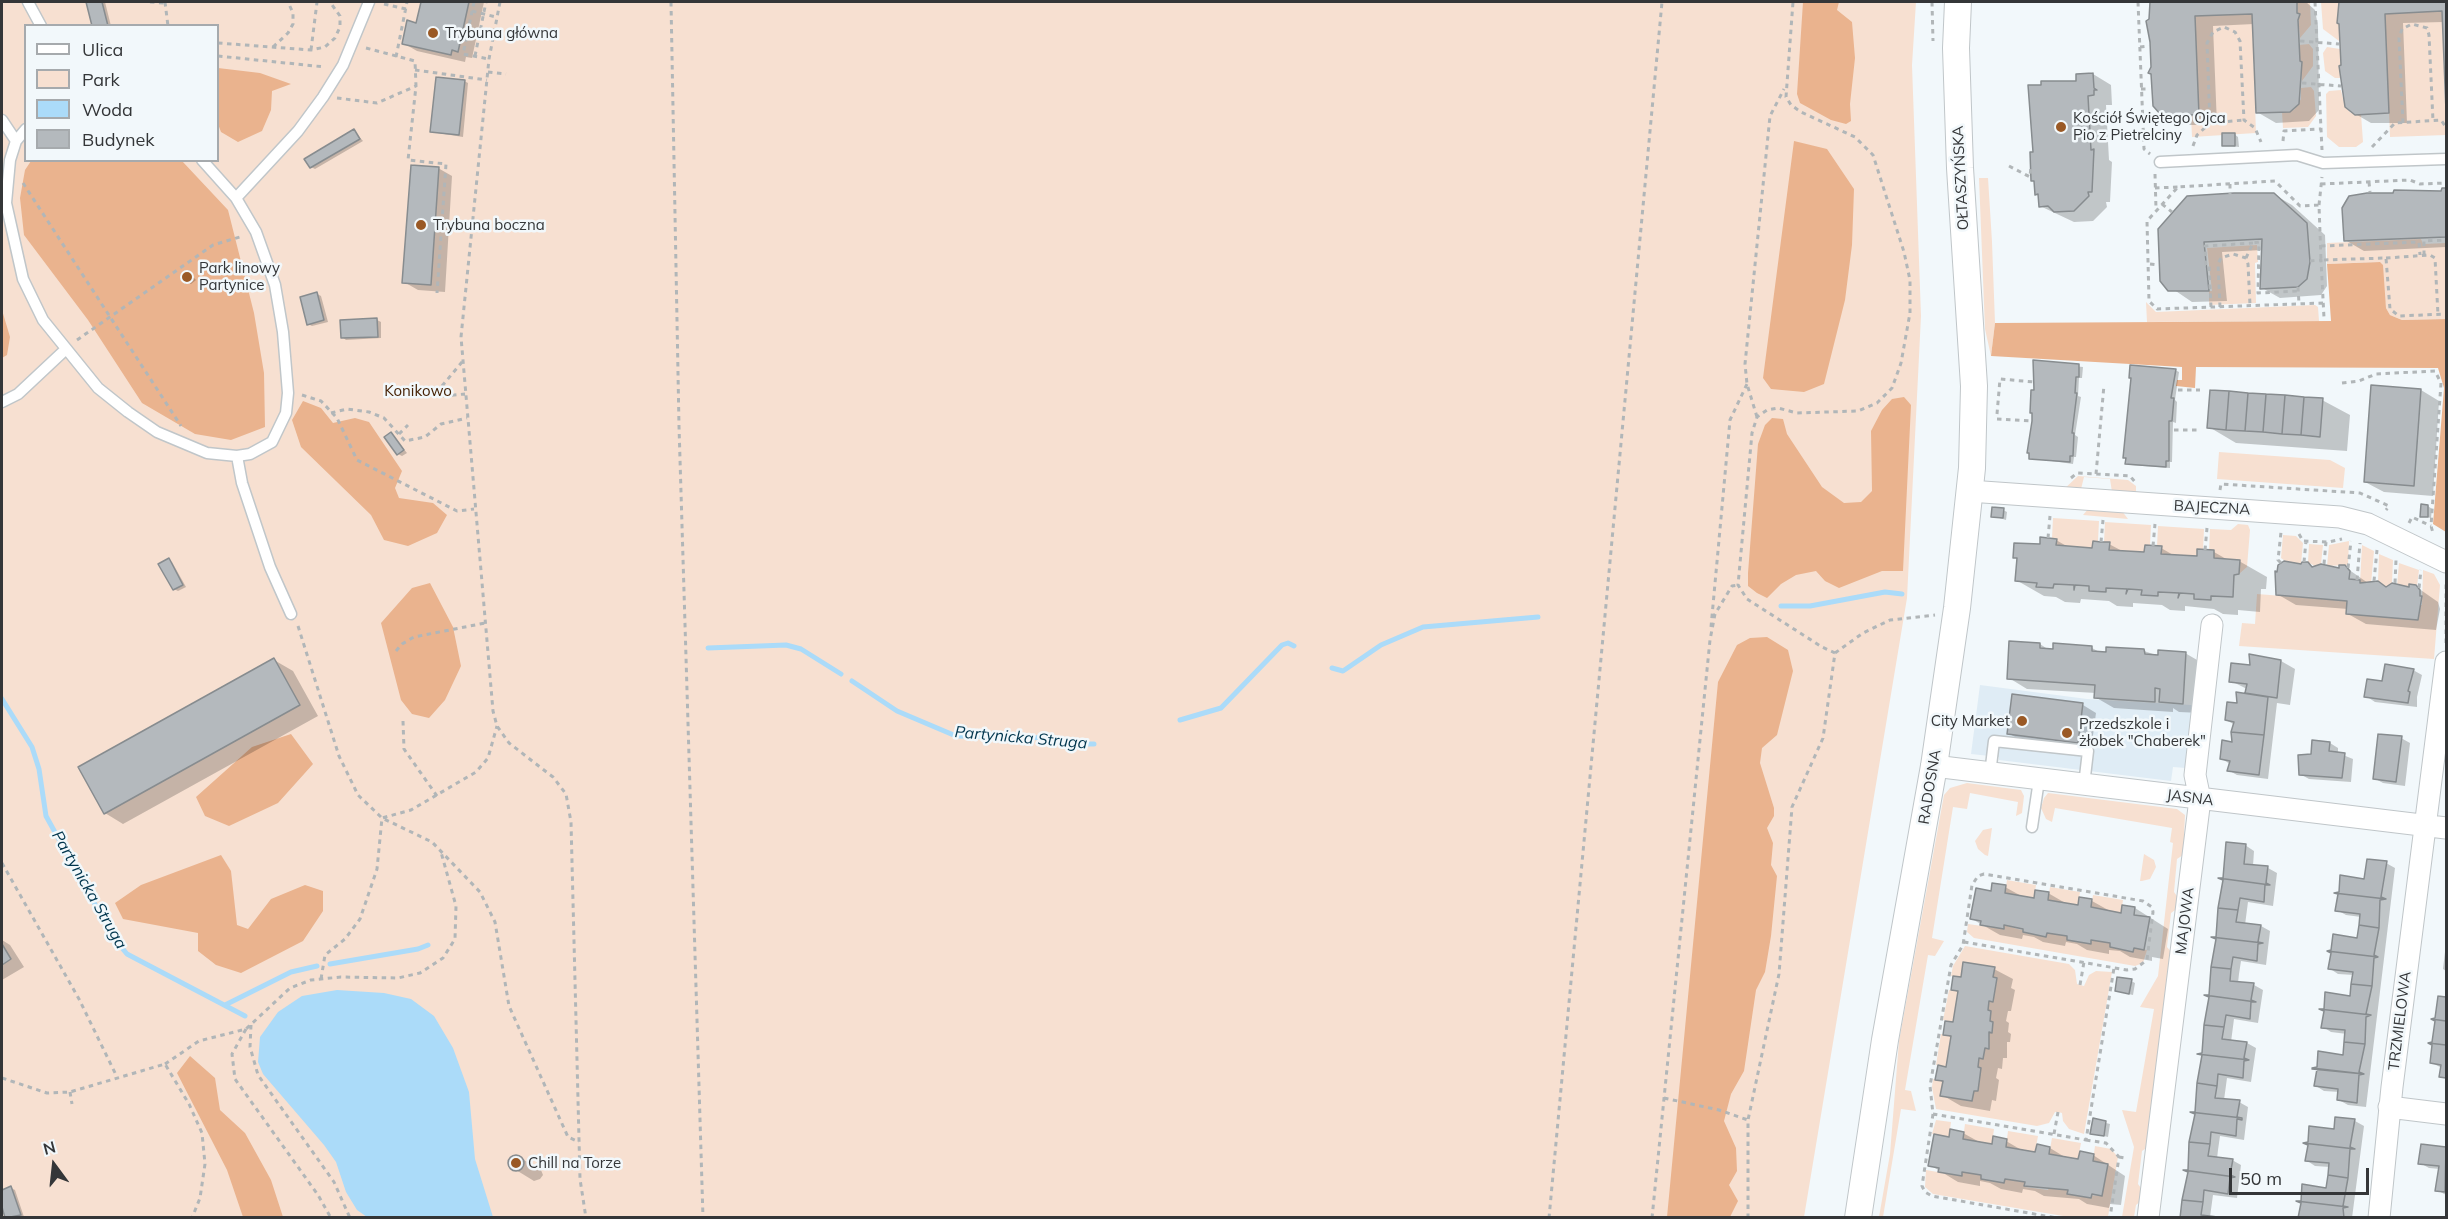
<!DOCTYPE html>
<html>
<head>
<meta charset="utf-8">
<style>
	body { margin:0 }
	#map { position:relative; width:2448px; height:1219px; overflow:hidden; background:#f2f8fb; font-family:Mulish,sans-serif }
	canvas { display:block }
	.frame { position:absolute; inset:0; border:3px solid #343638; pointer-events:none }
	.legend { position:absolute; left:24px; top:24px; width:195px; height:138px; box-sizing:border-box; background:#f2f8fb; border:2px solid #a6aaad; margin:0; padding:8px 10px; list-style:none; font-size:18px; color:#343638 }
	.legend li { display:flex; align-items:center; gap:12px; height:30px }
	.legend b { width:30px; border:2px solid #a6aaad }
	.north { position:absolute; left:24px; top:1135px; width:60px; height:60px; -webkit-text-stroke:4px #f2f8fb; paint-order:stroke; rotate:345deg; font-size:16px; font-weight:700; line-height:24px; text-align:center; color:#343638 }
	.north::after { content:''; display:block; margin:auto; width:21px; height:27px; background:#343638; clip-path:polygon(50% 0,100% 100%,50% 72%,0 100%) }
	.scale { position:absolute; left:2229px; top:1168px; width:140px; height:27px; box-sizing:border-box; border:3px solid #343638; border-top:0; padding-left:8px; font-size:18px; line-height:21px; white-space:nowrap; color:#343638; -webkit-text-stroke:4px #f2f8fb; paint-order:stroke }
</style>
</head>
<body>
<div id="map">
<canvas width="2448" height="1219"></canvas>
<div class="frame"></div>
<ul class="legend">
<li><b style="height:8px;background:#fff"></b>Ulica</li>
<li><b style="height:16px;background:#f7e0d1"></b>Park</li>
<li><b style="height:16px;background:#abdbf9"></b>Woda</li>
<li><b style="height:16px;background:#b4b9bd"></b>Budynek</li>
</ul>
<div class="north">N</div>
<div class="scale">50 m</div>
</div>
<script>
const g = document.querySelector('canvas').getContext('2d');
g.lineJoin = 'round';
function fillPath(path, color) { g.fillStyle = color; g.fill(path, 'evenodd'); }
const poly = rows => new Path2D(rows.map(r => 'M' + r).join(''));
function strokePath(path, color, width, dash) { g.strokeStyle = color; g.lineWidth = width; g.lineCap = dash ? 'butt' : 'round'; g.setLineDash(dash || []); g.stroke(path); }
function label(font, color, halo, rows, align = 'center') {
  g.font = font + ' Mulish,sans-serif'; g.lineWidth = 5; g.setLineDash([]); g.textBaseline = 'middle'; g.strokeStyle = halo; g.fillStyle = color; for (const [text, x, y, turn = 0] of rows) {
    g.save(); g.translate(x, y); g.rotate((+turn || 0) * Math.PI / 180); g.textAlign = isNaN(turn) ? turn : align; if (halo) g.strokeText(text, 0, 0); g.fillText(text, 0, 0); g.restore();
  }
}
const built = poly([
	[1980,685,2087,699,2192,705,2186,768,2173,767,2171,781,1999,760,1999,757,1971,754]
]);
const green = poly([
	[2,2,1916,2,1912,65,1921,316,1907,598,1804,1217,2,1218],
	[26,26,218,26,218,160,26,160],
	[2297,2,2310,2,2311,25,2300,38],
	[2321,2,2339,2,2339,41,2323,29],
	[2442,11,2446,135,2390,137,2385,14],
	[2252,14,2256,133,2192,137,2191,116,2199,115,2195,16],
	[2309,44,2313,49,2313,66,2302,81,2299,45],
	[2327,47,2340,49,2341,65,2339,67,2342,78,2335,78,2325,71,2323,53],
	[2311,87,2314,91,2316,116,2308,127,2283,128,2282,112,2294,110,2301,99,2301,88],
	[2341,90,2345,107,2351,113,2361,114,2363,142,2356,147,2339,147,2327,137,2326,94,2329,91],
	[1979,178,1988,178,1992,242,1995,323,1991,356,1985,329],
	[2421,239,2423,244,2446,243,2446,319,2402,320,2390,315,2386,308,2379,262,2327,264,2327,243],
	[2257,245,2258,262,2255,263,2256,303,2209,305,2209,291,2212,291,2207,248],
	[2146,302,2156,312,2315,305,2318,307,2319,321,2147,322],
	[2219,452,2330,460,2345,468,2343,488,2217,479],
	[2078,476,2128,480,2136,486,2136,495,2112,492,2110,479,2084,477,2081,489,2063,490],
	[2089,508,2122,511,2128,519,2083,515],
	[2053,518,2099,521,2098,541,2093,541,2092,548,2056,545,2057,539,2052,538],
	[2105,522,2151,525,2150,546,2144,552,2109,550,2110,543,2104,542],
	[2238,524,2248,525,2250,530,2247,567,2239,574,2240,560,2214,558,2214,551,2209,550,2210,529,2231,530],
	[2158,526,2204,529,2203,550,2197,549,2197,556,2161,554,2162,547,2157,546],
	[2283,535,2296,536,2303,543,2301,564,2289,564,2281,558],
	[2349,541,2348,565,2327,566,2329,545],
	[2309,544,2323,545,2321,564,2316,567,2308,562],
	[2362,545,2374,551,2371,584,2360,583],
	[2379,554,2393,560,2392,583,2386,587,2378,581],
	[2399,563,2419,570,2417,586,2410,584,2409,587,2397,586],
	[2423,570,2434,574,2440,585,2434,659,2239,646,2242,623,2255,624,2257,594,2347,601,2346,614,2418,620,2419,605,2422,605],
	[1967,783,2021,790,2024,796,2022,813,2016,816,2018,802,1970,793,1967,809,1953,807,1932,938,1944,941,1935,956,1928,955,1905,1090,1911,1091,1916,1111,1901,1109,1883,1217,1879,1217,1890,1154,1899,1041,1944,795,1950,788],
	[2048,793,2177,809,2185,815,2184,835,2188,836,2183,855,2177,859,2174,892,2179,899,2178,908,2171,913,2167,947,2172,953,2148,1147,2142,1151,2138,1184,2143,1191,2142,1200,2136,1205,2134,1217,2122,1217,2134,1147,2122,1110,2136,1112,2154,1009,2140,1007,2158,976,2173,843,2170,842,2172,828,2055,808,2052,822,2046,819,2041,808,2044,798],
	[1992,828,1988,856,1985,855,1978,849,1975,841,1983,830],
	[2144,854,2154,860,2156,867,2150,879,2142,881,2140,881],
	[2007,880,2036,885,2034,898,2005,893],
	[2050,887,2080,892,2078,905,2048,900],
	[2093,895,2123,900,2121,913,2091,907],
	[1968,924,2003,929,2004,925,2046,937,2047,933,2067,936,2067,940,2090,944,2091,940,2110,943,2110,947,2133,952,2134,948,2147,950,2143,963,2135,966,1974,938,1967,932],
	[1965,946,2069,964,2075,970,2077,984,2080,985,2084,986,2089,975,2096,971,2112,972,2084,1134,2069,1129,2063,1121,2062,1113,2058,1112,2055,1112,2049,1123,2037,1126,1936,1109,1932,1087,1933,1079,1943,1081,1941,1096,1972,1101,1974,1091,1978,1091,1981,1068,1978,1067,1979,1058,1983,1059,1985,1048,1989,1048,1989,1032,1992,1032,1993,1022,1990,1021,1991,1011,1988,1010,1989,1001,1993,1001,1997,979,1993,977,1995,967,1964,962,1961,977,1951,976,1953,966],
	[1949,990,1958,991,1953,1022,1943,1020],
	[1941,1034,1951,1036,1946,1067,1936,1065],
	[1936,1120,1951,1122,1949,1137,1932,1134],
	[1965,1124,1994,1129,1992,1144,1963,1139],
	[2008,1131,2038,1136,2035,1152,2006,1147],
	[2052,1138,2081,1143,2078,1159,2049,1154],
	[2095,1146,2111,1149,2118,1157,2108,1217,2069,1217,1933,1194,1925,1187,1926,1170,1961,1176,1962,1172,1981,1175,1981,1179,2004,1183,2005,1179,2025,1182,2025,1187,2048,1190,2049,1187,2068,1190,2067,1194,2102,1196,2107,1164,2093,1161]
]);
const forest = poly([
	[1803,2,1839,2,1837,10,1852,22,1855,58,1850,104,1851,121,1846,124,1831,120,1800,103,1797,94],
	[218,68,260,73,291,84,272,91,271,110,262,131,238,142,221,132,218,124],
	[1794,141,1827,149,1854,189,1852,245,1845,300,1824,384,1804,392,1771,389,1763,378],
	[31,161,182,161,228,210,254,313,264,373,265,427,231,440,195,434,142,403,88,320,24,235,20,198,25,170],
	[2380,262,2383,265,2386,308,2390,315,2402,320,2446,319,2446,532,2433,524,2444,388,2438,368,2196,367,2195,388,2176,386,2177,380,2182,380,2182,367,1991,356,1995,323,2331,321,2327,264],
	[2,310,10,337,7,355,2,358],
	[1904,397,1911,405,1903,571,1882,571,1839,588,1825,581,1816,571,1796,575,1781,584,1767,598,1757,593,1748,586,1748,573,1758,444,1765,425,1772,418,1783,419,1787,434,1822,487,1844,503,1861,502,1872,491,1871,431,1882,410,1892,399],
	[303,401,321,408,333,423,355,418,369,422,402,471,395,488,399,498,433,503,447,515,437,533,408,546,384,540,371,515,301,447,292,420],
	[430,583,453,627,461,666,445,700,429,718,412,714,401,700,381,623,412,588],
	[1767,637,1788,650,1793,671,1777,735,1762,748,1760,763,1774,808,1774,816,1767,828,1773,843,1771,865,1777,876,1771,936,1765,972,1756,990,1744,1071,1731,1094,1724,1121,1736,1148,1737,1171,1729,1185,1738,1201,1730,1217,1667,1217,1718,682,1737,645,1750,638],
	[291,734,313,764,278,803,229,826,205,816,196,797,252,747],
	[221,855,231,871,237,925,248,929,271,899,305,885,323,891,323,911,303,941,241,973,216,965,198,951,198,933,123,919,115,903,141,885],
	[190,1056,215,1078,220,1110,245,1133,271,1180,283,1217,243,1217,227,1170,177,1073]
]);
const water = poly([
	[337,990,384,993,411,999,434,1016,453,1048,469,1092,475,1159,493,1217,367,1217,357,1210,346,1192,336,1162,324,1145,263,1074,258,1062,260,1037,278,1012,302,996]
]);
const shadow = poly([
	[88,2,105,2,111,26,94,26],
	[422,2,484,2,472,58,466,57,465,62,417,51,403,43,417,24],
	[2152,2,2306,2,2315,10,2318,26,2319,110,2309,121,2276,123,2257,112,2254,24,2213,26,2217,125,2181,125,2162,114,2152,68,2150,4],
	[2340,2,2446,2,2446,84,2444,22,2403,23,2407,123,2371,123,2352,112,2344,103,2340,67,2343,66,2341,23,2338,22],
	[2093,74,2111,85,2112,105,2106,105,2109,160,2112,162,2110,202,2106,202,2107,207,2093,221,2074,222,2040,206,2040,196,2036,194,2034,153,2078,82],
	[464,81,468,83,463,137,431,132],
	[354,131,363,141,315,169,311,167],
	[2234,134,2238,137,2239,147,2224,145],
	[438,168,452,176,445,292,418,290,404,282],
	[2443,190,2446,190,2446,247,2364,251,2345,240],
	[2273,194,2292,205,2325,235,2327,286,2321,295,2280,298,2262,288,2263,250,2222,252,2227,301,2192,302,2161,281,2159,230],
	[189,273,196,280,191,284,187,282],
	[317,294,321,296,328,322,312,326,308,324],
	[377,320,381,322,381,338,346,340,342,337],
	[2035,362,2083,367,2082,378,2079,378,2078,396,2081,397,2075,435,2078,437,2076,457,2074,457,2073,464,2030,458],
	[2175,370,2179,372,2175,400,2177,402,2176,423,2173,422,2172,462,2170,462,2170,468,2130,465,2127,463],
	[2421,390,2439,401,2433,496,2384,492,2365,482],
	[2322,400,2350,415,2347,451,2236,443,2209,427],
	[391,434,407,453,402,456,398,454],
	[2428,506,2432,509,2431,518,2422,516],
	[2003,510,2007,512,2006,520,1993,516],
	[2056,540,2070,548,2093,550,2109,544,2124,552,2146,554,2161,548,2175,556,2198,558,2214,552,2228,560,2239,561,2267,577,2266,589,2261,589,2260,612,2238,610,2238,615,2223,614,2214,609,2185,606,2185,611,2170,610,2162,605,2133,603,2133,607,2117,606,2109,601,2081,599,2080,603,2065,602,2056,597,2044,596,2016,580,2018,559,2014,557],
	[169,560,172,562,186,587,178,591,174,589],
	[2308,564,2314,567,2340,570,2345,567,2368,583,2387,588,2410,589,2415,586,2438,602,2440,609,2436,630,2366,624,2348,614,2348,609,2296,605,2277,594,2293,565],
	[2040,644,2049,650,2092,648,2101,653,2144,651,2159,656,2185,653,2204,664,2201,713,2179,712,2173,708,2173,712,2114,708,2095,697,2096,693,2027,689,2009,678],
	[274,660,293,671,318,716,123,824,105,813],
	[2281,661,2295,669,2290,705,2277,703,2268,779,2237,775,2228,770,2230,764,2222,759,2233,743,2235,725,2226,720,2238,705,2252,696,2246,693,2247,689,2231,681,2251,667],
	[2413,670,2422,675,2417,697,2417,707,2375,702,2366,696,2384,682],
	[2083,705,2096,713,2091,750,2022,741,2008,733],
	[2401,738,2410,743,2405,786,2383,783,2374,778],
	[2330,743,2338,748,2338,753,2353,759,2351,782,2309,779,2300,774,2312,755],
	[2227,843,2245,845,2254,851,2253,866,2268,868,2277,873,2273,906,2248,902,2245,925,2261,926,2270,931,2266,965,2241,961,2239,974,2238,983,2254,985,2263,990,2258,1023,2234,1019,2231,1042,2247,1043,2256,1048,2251,1082,2227,1078,2224,1100,2239,1102,2248,1107,2244,1140,2220,1136,2218,1150,2217,1159,2232,1160,2241,1165,2237,1198,2213,1195,2210,1217,2182,1218],
	[2386,863,2395,868,2366,1107,2348,1105,2339,1100,2340,1092,2324,1091,2316,1086,2320,1053,2344,1056,2347,1034,2331,1032,2323,1027,2351,998,2354,975,2338,974,2329,968,2358,940,2361,917,2346,915,2337,910],
	[2005,887,2025,898,2035,900,2048,893,2067,904,2079,907,2092,901,2110,911,2122,914,2135,908,2168,929,2163,959,2152,957,2152,961,2130,957,2120,951,2109,950,2109,954,2087,950,2077,944,2066,942,2065,946,2043,942,2034,937,2023,935,2022,939,2000,935,1972,919,1992,892],
	[2,940,10,945,24,967,2,980],
	[2445,952,2446,952,2446,971,2443,969],
	[1994,969,2013,979,2011,988,2015,990,2011,1011,2008,1011,2006,1021,2009,1023,2008,1032,2011,1034,2010,1042,2007,1042,2007,1058,2003,1058,2002,1069,1998,1068,1996,1078,1999,1080,1996,1101,1992,1100,1990,1111,1961,1106,1942,1095,1944,1083,1937,1079,1947,1069,1952,1038,1945,1034,1954,1024,1959,993,1952,989,1962,979],
	[2131,981,2135,983,2133,995,2116,991],
	[2439,998,2446,999,2446,1079,2441,1076,2442,1068,2432,1063],
	[2337,1119,2355,1121,2364,1126,2352,1218,2299,1218,2328,1190,2330,1167,2315,1166,2306,1160,2335,1131],
	[2094,1120,2110,1124,2108,1137,2092,1133],
	[1963,1133,1983,1144,1993,1146,2006,1141,2025,1152,2037,1153,2038,1146,2050,1148,2068,1159,2079,1161,2093,1155,2125,1176,2121,1205,2110,1204,2109,1208,2087,1204,2079,1199,2044,1196,2035,1191,2023,1189,2022,1193,2001,1189,1990,1183,1980,1181,1980,1186,1958,1182,1930,1165,1950,1139],
	[2422,1145,2446,1148,2446,1195,2437,1190,2440,1169,2429,1168,2420,1163],
	[517,1156,541,1170,543,1175,540,1179,534,1181,516,1170,509,1161],
	[11,1188,15,1190,24,1217,7,1218,2,1202,2,1191]
]);
const stream = poly([
	[1781,606,1810,606,1885,592,1902,594],
	[708,648,786,645,801,649,841,674],
	[1332,668,1343,671,1381,645,1423,627,1538,617],
	[852,681,897,711,956,736,1053,738,1081,744,1094,744],
	[2,699,32,747,39,769,46,816,113,937,127,954,245,1016],
	[1180,720,1221,708,1282,645,1288,643,1294,646],
	[330,964,418,949,428,945],
	[225,1005,291,972,317,966]
]);
const building = poly([
	[86,2,102,2,108,26,92,26,86,2],
	[421,2,469,2,458,52,452,50,451,55,402,44,407,20,416,23,421,2],
	[2150,2,2297,2,2297,13,2300,14,2298,20,2300,61,2302,62,2299,104,2290,112,2256,113,2252,14,2195,16,2199,115,2161,115,2153,106,2151,74,2148,73,2151,67,2150,42,2146,21,2149,19,2150,2],
	[2339,2,2446,2,2446,111,2442,11,2385,14,2389,113,2355,115,2345,107,2339,66,2341,65,2339,24,2337,23,2339,2],
	[2093,73,2094,88,2097,90,2094,90,2094,95,2088,96,2091,150,2094,149,2092,192,2088,192,2089,196,2074,211,2054,212,2048,206,2039,207,2038,194,2035,195,2034,181,2031,181,2030,152,2033,152,2028,85,2041,85,2041,81,2076,81,2076,74,2093,73],
	[436,77,465,80,459,135,430,132,436,77],
	[354,129,360,139,310,168,304,159,354,129],
	[2222,133,2235,133,2235,146,2222,146,2222,133],
	[411,165,439,167,431,285,402,283,411,165],
	[2442,188,2446,188,2446,237,2344,241,2342,208,2349,196,2367,193,2393,193,2394,190,2441,191,2442,188],
	[2234,193,2274,193,2307,223,2310,262,2307,279,2298,287,2260,289,2262,239,2204,242,2209,291,2168,291,2160,281,2158,229,2187,196,2234,193],
	[189,271,193,278,186,283,182,276,189,271],
	[317,292,324,320,307,325,300,297,317,292],
	[377,318,378,337,341,338,340,320,377,318],
	[2033,360,2079,364,2079,377,2076,377,2075,393,2077,393,2072,433,2074,433,2073,456,2070,456,2070,462,2029,459,2029,453,2027,453,2032,421,2032,413,2030,413,2031,390,2034,390,2033,360],
	[2130,365,2176,369,2171,398,2174,398,2172,421,2169,421,2169,461,2166,461,2166,467,2125,464,2126,458,2123,458,2131,378,2129,378,2130,365],
	[2371,385,2421,389,2414,486,2364,482,2371,385],
	[2210,390,2229,391,2226,430,2207,428,2210,390],
	[2229,391,2248,393,2245,431,2226,430,2229,391],
	[2248,393,2266,394,2263,432,2245,431,2248,393],
	[2266,394,2285,395,2282,434,2263,432,2266,394],
	[2285,395,2304,397,2301,435,2282,434,2285,395],
	[2304,397,2323,398,2320,437,2301,435,2304,397],
	[391,432,404,450,397,455,384,437,391,432],
	[2421,504,2428,505,2428,517,2420,517,2421,504],
	[1992,507,2004,508,2003,518,1991,517,1992,507],
	[2040,537,2057,539,2056,545,2092,548,2093,541,2101,542,2110,542,2109,550,2144,552,2145,545,2162,546,2161,554,2197,556,2197,549,2214,550,2214,558,2240,560,2239,574,2234,575,2233,597,2211,596,2211,600,2194,599,2194,594,2180,593,2178,598,2179,593,2158,592,2158,596,2141,595,2142,590,2128,589,2126,594,2127,589,2106,588,2106,592,2089,591,2089,586,2075,585,2074,590,2074,585,2054,584,2053,588,2036,587,2037,583,2015,581,2017,558,2013,558,2014,543,2040,544,2040,537],
	[169,558,183,585,173,590,158,564,169,558],
	[2284,561,2301,564,2302,562,2308,562,2312,567,2321,564,2339,568,2339,565,2345,565,2350,571,2349,579,2360,580,2360,583,2378,581,2386,587,2392,583,2409,587,2409,584,2416,585,2420,590,2420,596,2422,596,2418,620,2346,614,2347,601,2276,595,2275,571,2277,572,2278,565,2284,561],
	[2009,641,2040,643,2040,648,2053,649,2053,643,2092,646,2092,651,2106,652,2106,647,2144,649,2145,654,2158,655,2158,650,2186,652,2183,704,2159,702,2160,689,2155,688,2155,702,2094,698,2095,685,2007,679,2009,641],
	[2249,654,2281,660,2277,698,2245,693,2247,684,2229,682,2231,663,2250,665,2249,654],
	[274,658,300,705,104,814,78,767,274,658],
	[2385,664,2414,669,2408,691,2410,692,2408,703,2364,697,2367,679,2382,681,2385,664],
	[2236,692,2268,697,2264,735,2231,732,2234,722,2225,720,2227,702,2237,703,2236,692],
	[2012,694,2083,703,2078,743,2007,734,2012,694],
	[2231,732,2264,735,2259,775,2227,771,2230,761,2220,759,2222,740,2232,742,2231,732],
	[2378,734,2402,736,2396,782,2373,779,2378,734],
	[2312,740,2330,742,2329,751,2345,753,2342,778,2299,775,2298,755,2311,754,2312,740],
	[2226,842,2246,844,2244,864,2268,866,2266,883,2270,885,2218,878,2223,878,2226,842],
	[2367,859,2387,861,2381,897,2386,899,2334,893,2339,892,2340,875,2364,879,2367,859],
	[2218,878,2270,885,2265,885,2264,902,2240,898,2238,910,2218,908,2223,880,2218,878],
	[1992,883,2006,885,2005,893,2034,898,2035,890,2049,892,2048,900,2078,905,2079,897,2092,899,2091,907,2121,913,2122,905,2135,907,2134,915,2150,917,2144,950,2134,948,2133,952,2110,947,2110,943,2091,940,2091,944,2067,940,2067,936,2047,933,2046,937,2023,932,2023,929,2004,925,2004,929,1980,925,1981,921,1970,919,1976,888,1991,891,1992,883],
	[2334,893,2386,899,2380,900,2379,928,2359,925,2360,914,2335,911,2338,894,2334,893],
	[2218,908,2238,910,2236,922,2261,925,2258,942,2263,943,2211,937,2216,937,2218,908],
	[2359,925,2379,928,2374,955,2378,957,2327,951,2331,950,2333,934,2357,938,2359,925],
	[2211,937,2263,943,2258,944,2257,961,2233,957,2231,969,2211,967,2216,939,2211,937],
	[2,944,11,959,2,965,2,944],
	[2327,951,2378,957,2374,958,2372,986,2351,984,2353,972,2328,969,2331,953,2327,951],
	[1963,962,1995,967,1993,977,1997,978,1993,1002,1989,1001,1988,1010,1991,1011,1990,1021,1993,1022,1992,1033,1989,1032,1989,1049,1985,1048,1983,1059,1979,1058,1978,1067,1981,1068,1978,1091,1974,1091,1972,1101,1940,1096,1943,1081,1935,1080,1938,1065,1946,1067,1951,1036,1943,1035,1945,1021,1953,1022,1958,991,1951,990,1953,976,1961,977,1963,962],
	[2211,967,2231,969,2230,981,2254,983,2251,1000,2256,1002,2204,995,2209,995,2211,967],
	[2117,977,2132,979,2129,994,2115,991,2117,977],
	[2351,984,2372,986,2366,1014,2371,1015,2319,1009,2324,1009,2325,992,2350,996,2351,984],
	[2204,995,2256,1002,2251,1002,2250,1019,2226,1015,2224,1027,2204,1025,2209,997,2204,995],
	[2438,996,2446,997,2446,1021,2431,1019,2435,1018,2438,996],
	[2319,1009,2371,1015,2366,1017,2365,1044,2344,1042,2345,1030,2321,1028,2324,1011,2319,1009],
	[2431,1019,2446,1021,2446,1045,2428,1043,2432,1042,2435,1021,2431,1019],
	[2204,1025,2224,1027,2222,1039,2247,1042,2244,1058,2249,1060,2197,1054,2202,1053,2204,1025],
	[2344,1042,2365,1044,2359,1072,2364,1074,2312,1068,2317,1067,2318,1051,2343,1055,2344,1042],
	[2428,1043,2446,1045,2446,1078,2439,1077,2441,1065,2430,1063,2432,1045,2428,1043],
	[2197,1054,2249,1060,2244,1061,2243,1078,2218,1074,2217,1086,2197,1083,2202,1055,2197,1054],
	[2312,1069,2364,1074,2359,1075,2357,1103,2337,1100,2338,1089,2314,1086,2317,1069,2312,1069],
	[2197,1083,2217,1086,2215,1098,2240,1100,2237,1117,2242,1118,2190,1112,2195,1112,2197,1083],
	[2190,1112,2242,1118,2242,1120,2237,1119,2236,1136,2211,1132,2210,1144,2189,1142,2195,1114,2190,1112],
	[2335,1117,2355,1119,2350,1147,2355,1149,2303,1143,2308,1142,2309,1126,2334,1129,2335,1117],
	[2093,1118,2106,1121,2104,1136,2090,1134,2093,1118],
	[1950,1129,1964,1132,1963,1139,1992,1144,1993,1136,2007,1139,2006,1147,2035,1152,2037,1144,2050,1147,2049,1154,2078,1159,2080,1151,2094,1154,2093,1161,2108,1164,2102,1196,2092,1194,2091,1198,2067,1194,2068,1190,2024,1186,2025,1182,2005,1179,2004,1183,1981,1179,1981,1175,1962,1172,1962,1176,1938,1172,1939,1168,1928,1166,1934,1134,1949,1137,1950,1129],
	[2189,1142,2210,1144,2208,1156,2233,1159,2230,1175,2235,1177,2183,1170,2188,1170,2189,1142],
	[2303,1143,2355,1149,2350,1149,2348,1178,2328,1175,2329,1163,2305,1161,2308,1145,2303,1143],
	[2421,1144,2446,1147,2445,1192,2435,1191,2439,1166,2418,1164,2421,1144],
	'508 1163a8 8 0 1 1 16 0a8 8 0 1 1-16 0Z',
	[2183,1170,2235,1177,2230,1178,2228,1194,2204,1190,2203,1202,2182,1200,2188,1172,2183,1170],
	[2328,1175,2348,1178,2343,1206,2348,1207,2296,1201,2301,1201,2302,1184,2326,1188,2328,1175],
	[11,1186,21,1215,5,1218,2,1207,2,1190,11,1186],
	[2182,1200,2203,1202,2201,1215,2226,1218,2180,1218,2182,1200],
	[2296,1201,2348,1207,2343,1208,2344,1218,2298,1218,2301,1203,2296,1201]
]);
const path = poly([
	[150,2,164,3],
	[165,2,168,26],
	[474,2,463,54,489,59],
	[500,2,489,59,461,337,493,711,497,726,509,743,553,777,566,794,571,822,580,1179,586,1218],
	[671,2,679,426,703,1218],
	[1932,2,1933,41],
	[2138,2,2144,149,2150,154],
	[2315,2,2322,150],
	[384,4,406,9],
	[472,11,496,17],
	[2300,41,2339,44],
	[218,43,311,50,325,47,335,38,340,27,340,16,330,2],
	[273,47,288,33,293,24,293,13,288,2],
	[2140,47,2149,46],
	[366,48,415,61,416,86,408,160,446,164,437,293],
	[311,50,317,2],
	[218,56,325,67],
	[475,56,486,2],
	[396,57,407,2],
	[415,70,487,80],
	[488,72,506,74],
	[2302,83,2341,86],
	[2141,89,2150,89],
	[337,98,377,103,416,86],
	[2210,123,2244,120],
	[2403,123,2399,38,2402,29,2412,24,2427,28,2429,35,2433,121],
	[2283,141,2284,131,2321,129],
	[2193,146,2197,135,2210,123,2207,43,2213,32,2224,27,2235,32,2240,41,2244,120,2255,128,2261,142],
	[2372,147,2395,123,2441,120,2446,127],
	[2009,166,2030,177,2031,166],
	[2155,174,2156,209],
	[2369,182,2370,192],
	[23,183,181,426],
	[2230,184,2230,194],
	[2321,184,2410,180,2420,184,2446,183],
	[2155,188,2178,187],
	[2162,204,2172,212],
	[2319,205,2322,177],
	[2321,246,2419,242,2420,255],
	[2424,255,2424,241,2446,240],
	[2246,258,2253,243,2259,242,2258,293,2298,291],
	[2386,258,2430,255,2435,258,2438,315],
	[2310,261,2321,260,2324,318],
	[2150,264,2158,265],
	[2298,287,2299,304],
	[2323,303,2157,309,2149,301,2147,221,2178,187,2275,181,2300,206,2319,205,2321,260,2386,258,2390,309,2399,316,2446,314],
	[2211,307,2209,265,2206,265,2205,246,2253,243],
	[2220,307,2218,264,2221,258,2233,254,2246,258,2248,264,2250,305],
	[77,340,213,245,243,236],
	[2342,383,2359,381,2376,374,2435,371,2441,383,2431,526,2433,533],
	[442,386,462,362],
	[2178,390,2200,390],
	[302,395,321,401,337,418,357,460,457,511,474,509],
	[443,396,465,394],
	[331,413,347,409,369,412,384,418,405,441,425,437,441,424,467,418],
	[1997,414,2000,379,2034,382],
	[1757,417,1747,384,1745,364,1770,116,1784,89],
	[1997,419,2032,421],
	[2174,430,2197,430],
	[399,434,408,425],
	[2096,474,2104,385],
	[2071,478,2077,473,2096,474,2130,476,2135,482],
	[2220,490,2221,484,2360,493,2389,506,2386,510],
	[2409,523,2412,517,2431,526],
	[2299,534,2303,541,2329,542,2342,539],
	[2048,538,2050,516],
	[2101,542,2103,520],
	[2153,546,2155,524],
	[2205,550,2207,528],
	[2304,562,2306,541],
	[2281,563,2278,560,2281,532],
	[2324,564,2326,542],
	[2348,568,2351,541],
	[2357,580,2360,543],
	[2374,581,2377,550],
	[2395,583,2396,560],
	[2419,588,2421,570],
	[298,626,339,756,358,795,382,818,432,842,480,892,495,922,509,1006,568,1137,579,1142],
	[1711,627,1730,420,1747,384],
	[2446,643,2446,581],
	[396,651,402,644,414,637,485,623],
	[1835,653,1863,633,1890,620,1935,615],
	[403,721,404,749,437,796],
	[2,863,79,999,118,1079],
	[1964,942,2127,970,2135,969,2147,960,2153,912,2152,907,2143,901,1984,874,1978,876,1972,885,1963,945,1951,965,1930,1086,1933,1114,2086,1140,2114,968],
	[321,979,325,955,345,939,360,919,377,869,382,818,411,810,476,772,488,758,497,726],
	[2080,985,2084,962],
	[251,1025,250,1047,258,1075,334,1182,350,1218],
	[246,1029,232,1054,235,1079,318,1195,331,1218],
	[165,1064,199,1041,246,1029,290,988,311,980,341,977,398,978,420,973,443,958,455,939,456,906,441,852],
	[2,1078,47,1093,70,1092,165,1064,189,1104,202,1133,205,1164,200,1198,192,1218],
	[70,1092,72,1104],
	[1664,1098,1719,1110,1748,1120],
	[1933,1114,1922,1186,1925,1192,1932,1196,2057,1218],
	[2054,1134,2058,1112],
	[2086,1140,2106,1143,2119,1157,2110,1218],
	[2119,1157,2125,1158],
	[1549,1218,1662,2],
	[1652,1218,1710,640,1715,614,1732,586,1738,585],
	[1748,1218,1748,1120,1779,974,1792,807,1823,738,1835,653,1822,647,1747,599,1738,585,1752,433,1757,417,1767,410,1778,408,1797,413,1858,411,1877,403,1892,388,1901,363,1910,313,1910,280,1904,252,1873,155,1855,137,1801,112,1791,105,1786,97,1793,2]
]);
const service = poly([
	[28,2,41,26],
	[2,120,16,141],
	[26,129,16,141,10,160,6,203,23,279,43,320,98,388,128,412,157,432,207,453,237,456,250,454,272,442,286,413,288,393,283,332,275,285,256,232,236,198,202,160],
	[2160,162,2297,155,2323,163,2446,159],
	[236,198,298,131,323,97,343,65,369,2],
	[2,402,18,394,66,349],
	[237,456,242,483,270,567,291,614],
	[1990,774,1994,741,2088,751,2084,785],
	[2032,827,2039,780]
]);
const minor = poly([
	[1969,491,2340,517,2368,524,2446,562],
	[1934,766,2446,828],
	[2389,1107,2446,1114],
	[2148,1218,2200,799,2195,775,2212,625],
	[2379,1218,2392,1087,2446,662]
]);
const tertiary = poly([
	[1858,1218,1885,1040,1934,766,1957,608,1972,468,1974,386,1960,168,1956,48,1958,2]
]);
const markers = [
	[433,33,6,"#9a5925"],
	[2061,127,6,"#9a5925"],
	[421,225,6,"#9a5925"],
	[187,277,6,"#9a5925"],
	[2022,721,6,"#9a5925"],
	[2067,733,6,"#9a5925"],
	[516,1163,6,"#9a5925"]
];
const poiNames = [
	["Trybuna główna",445,33],
	["Kościół Świętego Ojca",2073,118],
	["Pio z Pietrelciny",2073,135],
	["Trybuna boczna",433,225],
	["Park linowy",199,268],
	["Partynice",199,285],
	["City Market",2010,721,"right"],
	["Przedszkole i",2079,724],
	["żłobek \"Chaberek\"",2079,741],
	["Chill na Torze",528,1163]
];
const streetNames = [
	["OŁTASZYŃSKA",1961,178,-93],
	["BAJECZNA",2212,508,3],
	["RADOSNA",1930,787,-81],
	["JASNA",2190,798,7],
	["MAJOWA",2185,921,-83],
	["TRZMIELOWA",2400,1021,-83]
];
const parkNames = [
	["Konikowo",418,391]
];
const waterNames = [
	["Partynicka Struga",1021,738,5],
	["Partynicka Struga",89,890,60]
];
fillPath(built, '#dfecf5');
fillPath(green, '#f7e0d1');
fillPath(forest, '#eab38e');
fillPath(water, '#abdbf9');
fillPath(shadow, '#0003');
strokePath(stream, '#abdbf9', 5);
fillPath(building, '#b4b9bd');
strokePath(building, '#878c8f', 1.5);
strokePath(service, '#c0c6c9', 13);
strokePath(minor, '#c0c6c9', 23);
strokePath(tertiary, '#c0c6c9', 28);
strokePath(path, '#b1b6b8', 3, [4.5, 4.5]);
strokePath(service, '#fff', 10);
strokePath(minor, '#fff', 21);
strokePath(tertiary, '#fff', 26);
for (const [x, y, r, color] of markers) { const dot = new Path2D(); dot.arc(x, y, r, 0, 2 * Math.PI); g.fillStyle = color; g.fill(dot); strokePath(dot, '#f2f8fb', 2); }
label('15px', '#343638', '#f2f8fb', poiNames, 'left');
label('15px', '#343638', '#f2f8fb', streetNames);
label('15px', '#462205', '#f2f8fb', parkNames);
label('italic 16px', '#00354d', '#f2f8fb', waterNames);
</script>
</body>
</html>
